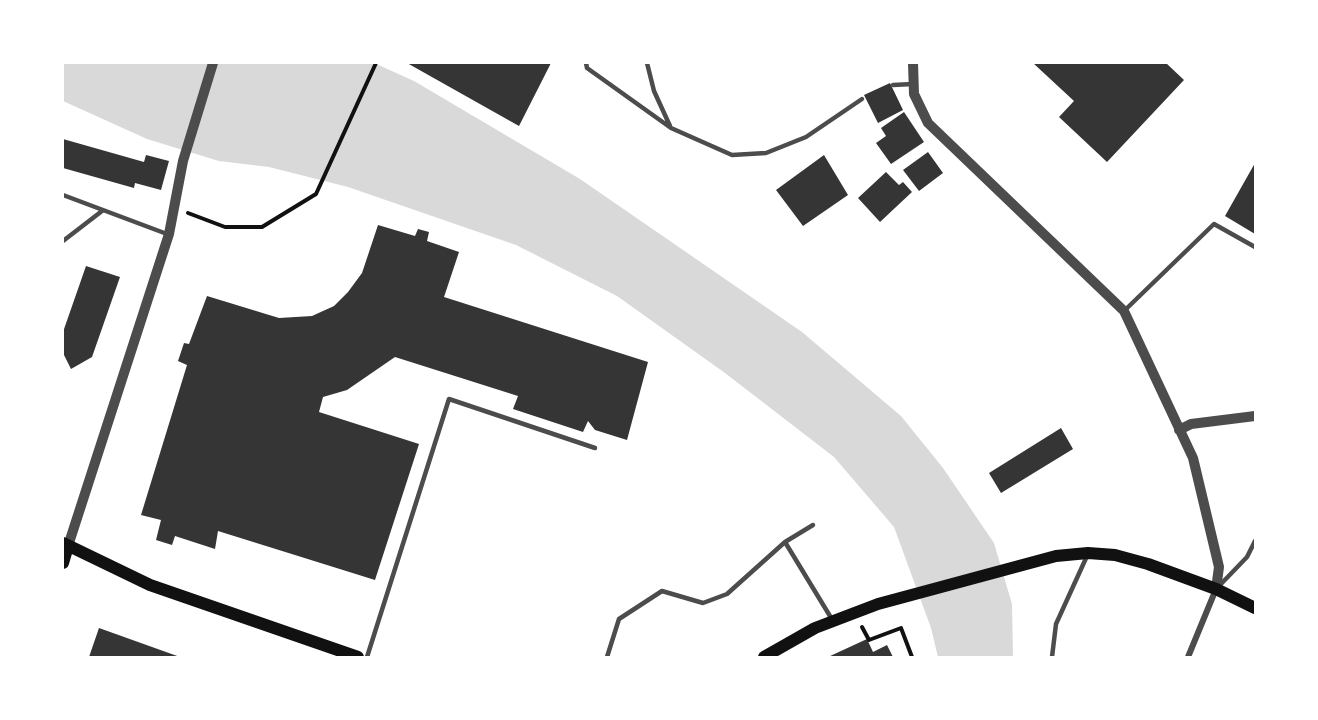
<!DOCTYPE html>
<html>
<head>
<meta charset="utf-8">
<style>
	body { margin:0 }
	#map { position:relative; width:1318px; height:720px; overflow:hidden; background:#fff; font-family:Quicksand,sans-serif }
	canvas { display:block }
	.frame { position:absolute; inset:0; border:64px solid #fff; pointer-events:none }
</style>
</head>
<body>
<div id="map">
<canvas width="1318" height="720"></canvas>
<div class="frame"></div>
</div>
<script>
const g = document.querySelector('canvas').getContext('2d');
g.lineJoin = 'round';
function fillPath(path, color) { g.fillStyle = color; g.fill(path, 'evenodd'); }
const poly = rows => new Path2D(rows.map(r => 'M' + r).join(''));
function strokePath(path, color, width, dash) { g.strokeStyle = color; g.lineWidth = width; g.lineCap = dash ? 'butt' : 'round'; g.setLineDash(dash || []); g.stroke(path); }
const water = poly([
	[63,63,374,63,414,81,580,179,802,332,901,416,943,468,994,543,1012,604,1013,657,938,657,931,628,894,527,834,457,725,373,617,296,516,245,348,187,269,167,219,161,147,139,63,101]
]);
const building = poly([
	[407,63,551,63,519,126],
	[1033,63,1166,63,1184,80,1107,162,1059,117,1074,101],
	[890,83,903,110,878,123,864,95],
	[904,112,924,142,891,164,876,143,886,136,881,128],
	[63,139,144,162,146,155,169,161,161,190,135,183,134,188,63,168],
	[928,152,943,173,919,191,903,170],
	[824,155,848,195,803,226,776,190],
	[1255,163,1255,234,1225,216],
	[886,172,899,185,903,182,912,192,880,222,858,198],
	[378,225,415,236,418,229,429,232,427,241,459,252,444,297,648,362,627,440,595,430,588,421,583,432,513,409,518,396,395,357,347,390,323,397,319,412,419,444,375,580,218,531,215,549,175,536,172,545,156,540,161,520,141,515,187,365,178,361,184,343,189,344,207,296,279,318,312,316,334,306,348,292,362,273],
	[86,266,120,277,92,357,71,369,63,353,63,332],
	[1061,428,1073,449,1001,493,989,473],
	[99,628,180,657,89,657],
	[867,639,873,652,887,645,893,657,828,657]
]);
const path = poly([
	[188,213,225,227,262,227,316,194,376,63],
	[862,627,869,640,901,628,912,657]
]);
const service = poly([
	[586,63,587,68,671,128,732,155,766,153,806,137,862,99],
	[647,63,654,91,670,126],
	[893,85,913,84],
	[63,195,167,234],
	[63,241,102,211],
	[1124,311,1214,224,1255,247],
	[785,542,833,621],
	[1220,585,1247,557,1255,541],
	[367,657,449,399,595,448],
	[607,657,619,619,662,591,703,603,727,594,785,542,813,525],
	[1052,657,1056,624,1087,556]
]);
const minor = poly([
	[1188,657,1216,589]
]);
const tertiary = poly([
	[913,63,914,94,928,123,1124,311,1193,458,1219,567,1216,589],
	[1179,430,1191,424,1255,416],
	[68,546,169,234,183,161,213,63]
]);
const secondary = poly([
	[63,543,150,585,358,657],
	[63,563,68,546],
	[764,657,815,628,878,604,1056,556,1088,553,1115,555,1148,564,1216,589,1255,608]
]);
fillPath(water, '#d9d9d9');
fillPath(building, '#353535');
strokePath(path, '#111', 4);
strokePath(service, '#4c4c4c', 4.5);
strokePath(minor, '#4c4c4c', 6);
strokePath(tertiary, '#4c4c4c', 10);
strokePath(secondary, '#111', 12);
</script>
</body>
</html>
